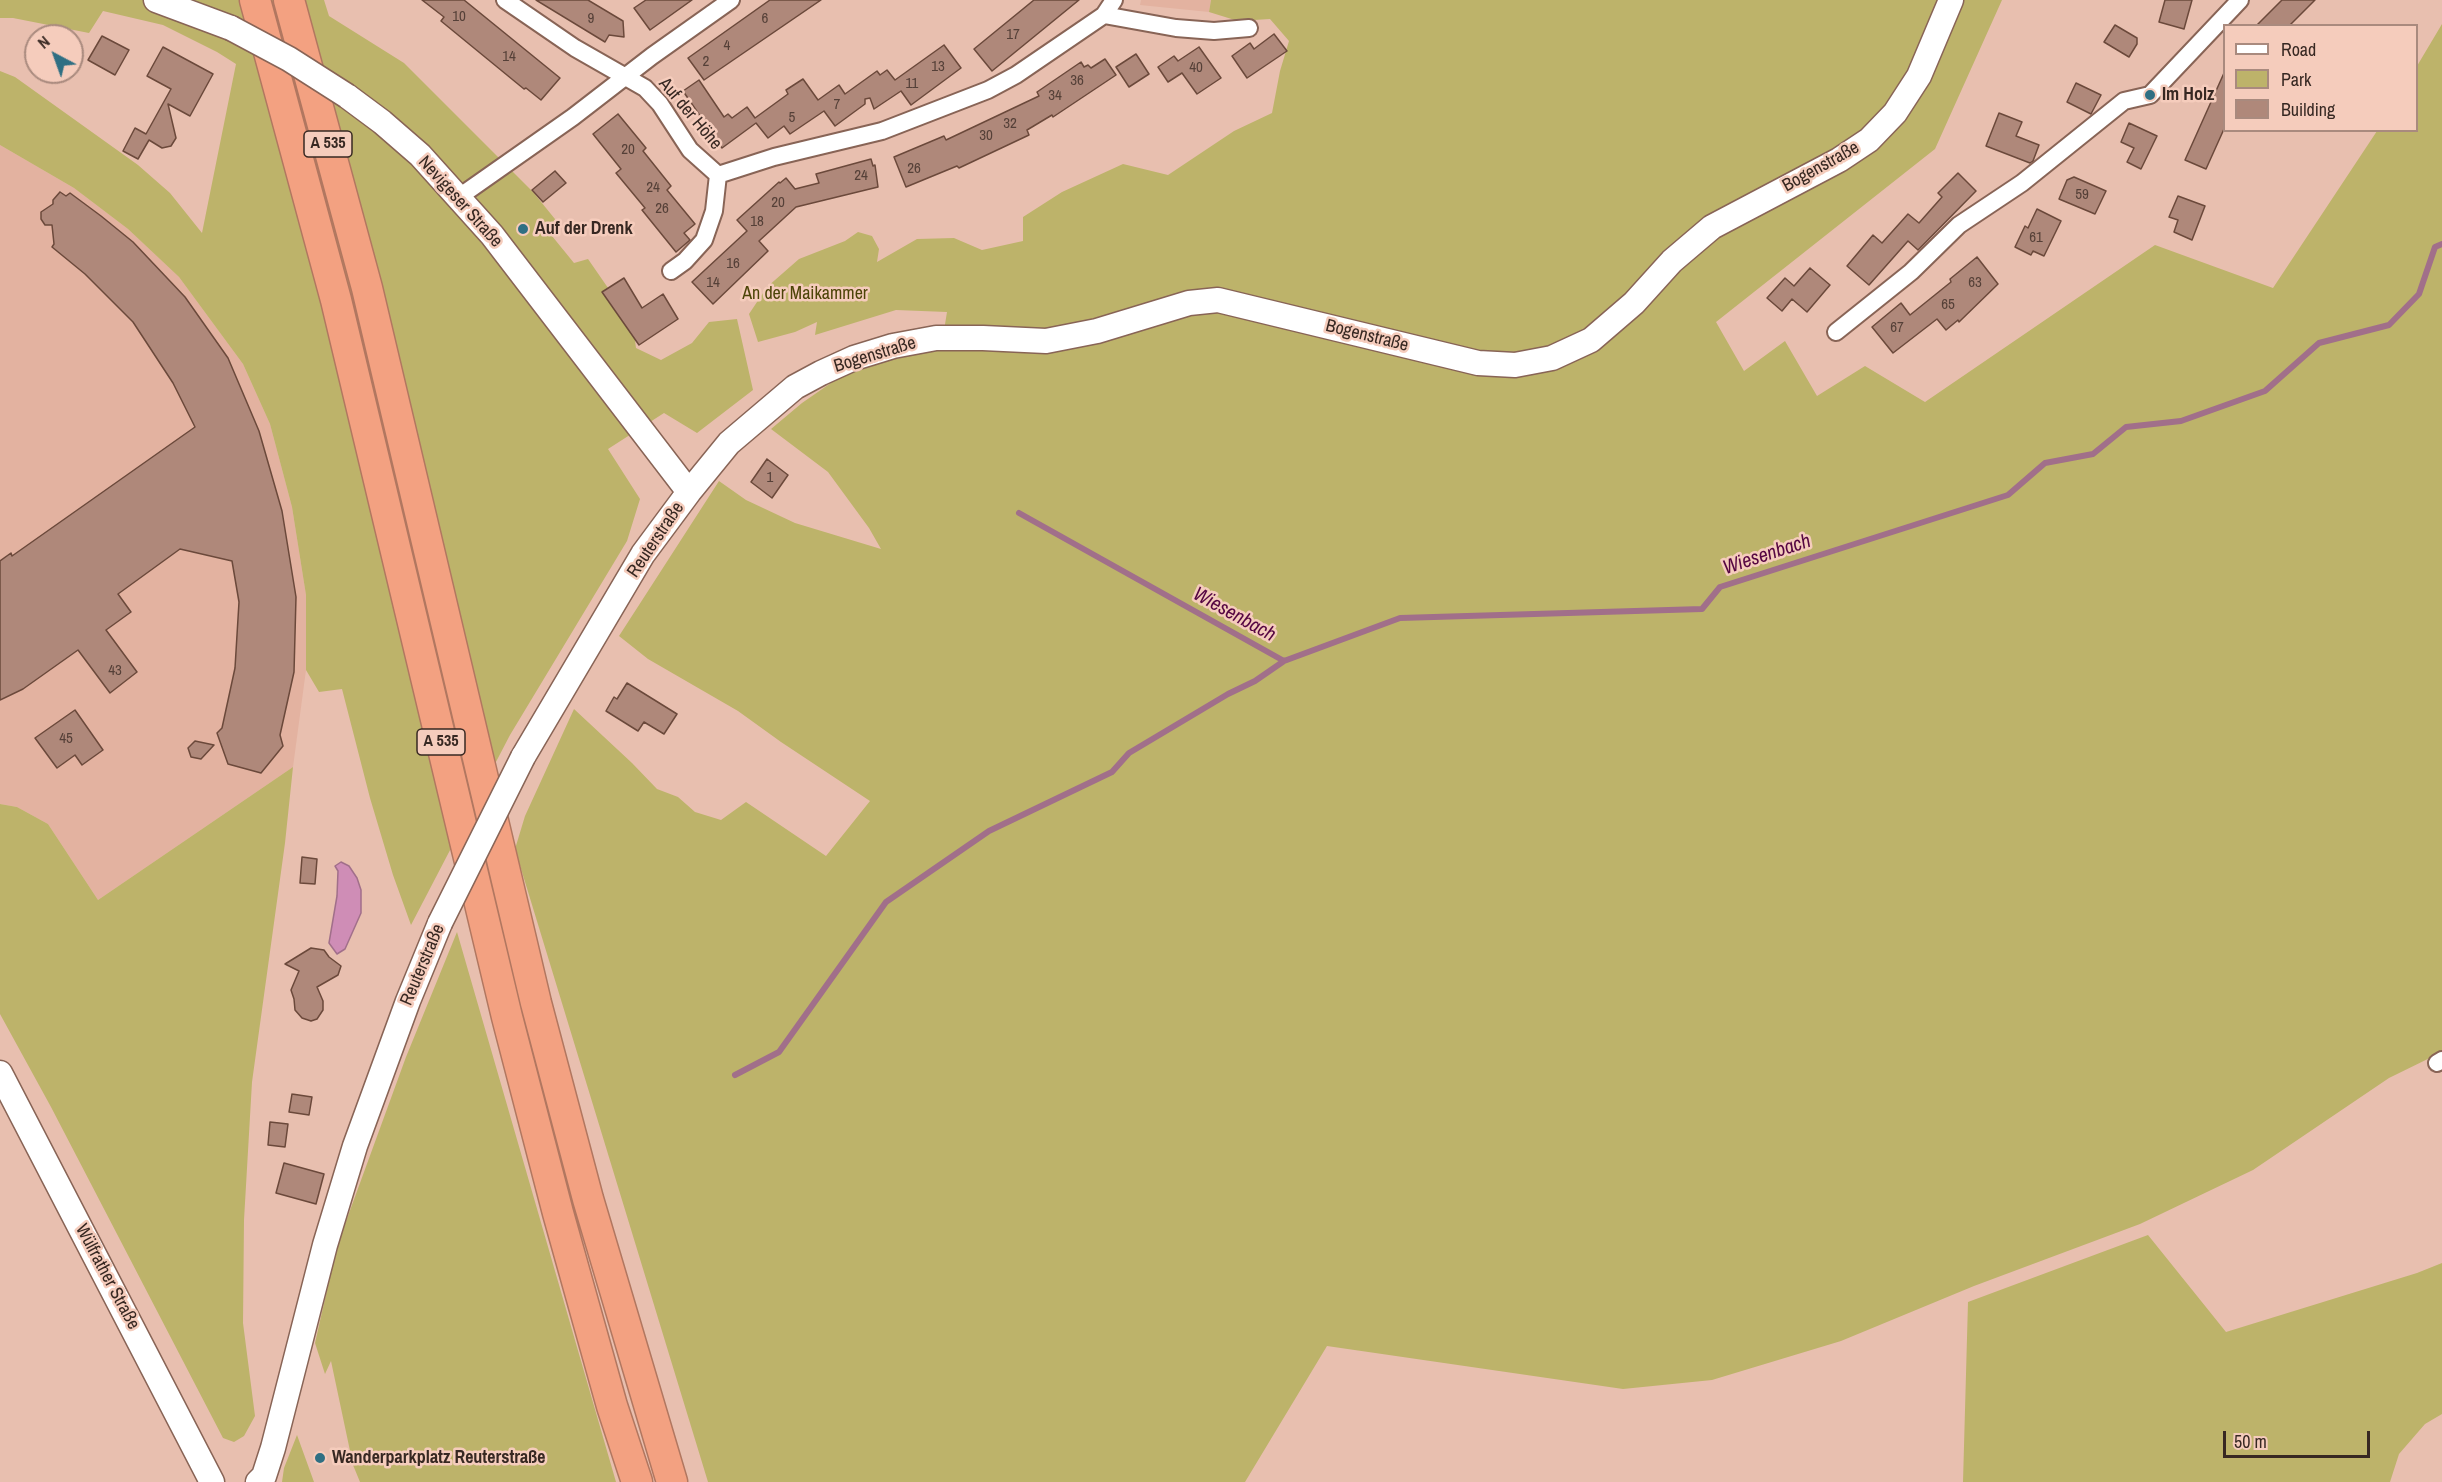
<!DOCTYPE html>
<html>
<head>
<meta charset="utf-8">
<style>
	body { margin:0 }
	#map { position:relative; width:2442px; height:1482px; overflow:hidden; background:#e8bfaf; font-family:"Archivo Narrow",sans-serif }
	canvas { display:block }
	.legend { position:absolute; left:2223px; top:24px; width:195px; height:108px; box-sizing:border-box; background:#f5ccbc; border:2px solid #a98a7e; margin:0; padding:8px 10px; list-style:none; font-size:18px; color:#372822 }
	.legend li { display:flex; align-items:center; gap:12px; height:30px }
	.legend b { width:30px; border:2px solid #a98a7e }
	.north { position:absolute; left:24px; top:24px; width:60px; height:60px; box-sizing:border-box; background:#f5ccbc; border:2px solid #a98a7e; border-radius:50%; rotate:319deg; font-size:16px; font-weight:700; line-height:24px; text-align:center; color:#372822 }
	.north::after { content:''; display:block; margin:auto; width:21px; height:27px; background:#2f6f83; clip-path:polygon(50% 0,100% 100%,50% 72%,0 100%) }
	.scale { position:absolute; left:2223px; top:1431px; width:147px; height:27px; box-sizing:border-box; border:3px solid #372822; border-top:0; padding-left:8px; font-size:18px; line-height:21px; white-space:nowrap; color:#372822; -webkit-text-stroke:4px #f5ccbc; paint-order:stroke }
</style>
</head>
<body>
<div id="map">
<canvas width="2442" height="1482"></canvas>
<ul class="legend">
<li><b style="height:8px;background:#fff"></b>Road</li>
<li><b style="height:16px;background:#bdb36a"></b>Park</li>
<li><b style="height:16px;background:#af887a"></b>Building</li>
</ul>
<div class="north">N</div>
<div class="scale">50 m</div>
</div>
<script>
const g = document.querySelector('canvas').getContext('2d');
g.lineJoin = 'round';
function fillPath(path, color) { g.fillStyle = color; g.fill(path, 'evenodd'); }
const poly = rows => new Path2D(rows.map(r => 'M' + r).join(''));
function strokePath(path, color, width, dash) { g.strokeStyle = color; g.lineWidth = width; g.lineCap = dash ? 'butt' : 'round'; g.setLineDash(dash || []); g.stroke(path); }
function label(font, color, halo, rows, align = 'center') {
  g.font = font + ' "Archivo Narrow",sans-serif'; g.lineWidth = 5; g.setLineDash([]); g.textBaseline = 'middle'; g.strokeStyle = halo; g.fillStyle = color; for (const [text, x, y, turn = 0] of rows) {
    g.save(); g.translate(x, y); g.rotate((+turn || 0) * Math.PI / 180); g.textAlign = isNaN(turn) ? turn : align; if (halo) g.strokeText(text, 0, 0); g.fillText(text, 0, 0); g.restore();
  }
}
const built = poly([
	[1141,0,1211,0,1209,12,1140,5],
	[0,145,74,188,128,229,179,277,243,364,270,424,292,507,306,595,306,670,293,767,98,900,48,824,17,807,0,804]
]);
const green = poly([
	[0,0,324,0,329,16,404,63,533,192,559,224,552,236,574,263,588,259,615,298,634,333,636,348,661,360,692,343,709,322,737,319,753,390,697,433,664,413,608,449,640,499,627,541,510,735,411,925,393,875,370,798,342,689,319,692,306,670,306,595,292,507,270,424,243,364,179,277,128,229,74,188,0,145,0,71,15,77,138,165,170,193,202,233,236,64,217,52,163,25,103,11,89,33,13,18,0,18],
	[1211,0,2002,0,1935,149,1716,322,1744,371,1785,341,1817,396,1865,366,1925,402,2155,245,2273,288,2377,131,2416,130,2417,66,2442,24,2442,1052,2389,1078,2253,1170,2140,1224,1974,1286,1841,1341,1712,1380,1623,1389,1327,1346,1245,1482,708,1482,515,849,525,816,574,709,632,763,657,789,678,797,695,812,721,820,746,802,826,856,870,801,781,742,738,711,648,659,619,636,719,481,746,500,795,523,881,549,869,528,828,472,771,429,802,403,841,376,891,360,941,349,947,312,896,310,815,335,817,322,795,332,758,342,749,314,767,287,799,259,845,241,858,232,872,236,879,249,877,262,917,239,954,238,982,250,1023,241,1023,217,1062,192,1123,164,1168,175,1234,131,1272,113,1280,71,1289,41,1270,19,1238,21,1209,12],
	[293,767,285,843,252,1082,244,1220,243,1323,255,1416,244,1436,234,1442,223,1438,51,1107,0,1014,0,804,17,807,48,824,98,900],
	[457,932,616,1482,360,1482,353,1465,331,1361,325,1374,315,1343,337,1246,406,1057],
	[2148,1235,2226,1332,2417,1273,2442,1263,2442,1414,2425,1424,2399,1454,2390,1482,1963,1482,1968,1302],
	[297,1435,314,1482,282,1482,284,1468]
]);
const water = poly([
	[341,862,349,866,357,878,361,890,361,913,345,949,337,954,329,943,337,896,338,871,335,866,341,862]
]);
const stream = poly([
	[1019,513,1284,661,1400,618,1702,609,1720,587,2008,495,2045,463,2093,454,2126,427,2181,421,2265,391,2319,343,2389,325,2419,294,2435,247,2442,244],
	[735,1075,779,1052,886,902,989,831,1112,772,1129,753,1228,694,1255,681,1284,661]
]);
const building = poly([
	[422,0,464,0,560,78,541,100,526,88,524,89,441,21,444,17,422,0],
	[536,0,588,0,623,21,624,37,609,35,605,42,536,0],
	[646,0,692,0,650,30,634,8,646,0],
	[770,0,821,0,704,80,688,58,770,0],
	[1034,0,1079,0,992,71,974,49,1034,0],
	[2165,0,2192,0,2184,29,2159,22,2165,0],
	[2282,0,2315,0,2289,26,2256,26,2282,0],
	[2115,25,2137,38,2137,44,2129,57,2104,42,2115,25],
	[1274,34,1287,51,1247,78,1232,56,1250,43,1254,49,1274,34],
	[102,36,129,50,115,75,88,60,102,36],
	[944,45,961,68,911,105,901,91,874,109,870,98,865,99,865,104,835,126,824,111,790,134,784,126,768,138,756,123,722,148,683,91,699,80,724,117,728,114,732,118,747,107,755,118,788,94,786,90,803,79,818,100,839,85,845,94,877,71,880,75,887,70,895,80,944,45],
	[163,47,213,74,190,116,168,104,176,138,171,146,162,148,149,140,138,159,123,151,135,128,146,134,171,89,147,76,163,47],
	[1199,47,1221,78,1197,94,1182,73,1168,82,1158,67,1174,56,1178,61,1199,47],
	[1136,54,1149,74,1129,87,1116,67,1136,54],
	[1105,59,1116,75,1053,117,1052,115,1027,130,1029,135,959,168,957,166,906,187,894,157,944,136,946,140,1039,96,1037,92,1081,62,1084,67,1088,65,1091,68,1105,59],
	[2224,73,2224,129,2206,169,2185,160,2224,73],
	[2076,83,2101,95,2091,114,2067,102,2076,83],
	[1999,113,2022,122,2016,136,2039,145,2033,161,2030,163,1986,146,1999,113],
	[618,114,646,148,643,151,671,186,667,190,695,224,684,233,690,240,676,252,642,210,645,208,616,173,621,169,593,134,618,114],
	[2129,123,2157,136,2141,169,2127,162,2134,148,2121,142,2129,123],
	[871,159,873,166,875,165,878,187,796,207,759,241,768,251,713,304,692,282,747,231,737,220,779,182,780,183,786,178,795,189,819,183,816,174,871,159],
	[555,171,566,183,543,202,532,190,555,171],
	[1958,173,1976,191,1918,250,1908,241,1869,285,1847,266,1873,235,1882,243,1908,214,1919,223,1942,197,1938,193,1958,173],
	[2074,177,2106,191,2095,214,2059,199,2067,180,2074,177],
	[60,192,66,196,70,193,101,216,133,242,185,297,228,358,259,431,282,511,296,597,294,672,280,735,283,746,261,773,228,764,217,733,222,728,235,668,239,602,232,561,180,549,118,594,131,612,106,630,137,672,110,693,78,650,23,689,0,700,0,561,11,553,12,556,195,427,173,383,133,322,85,274,52,247,54,244,52,225,45,225,41,219,41,212,53,204,53,200,60,192],
	[2178,196,2205,206,2192,240,2174,232,2178,220,2169,217,2178,196],
	[2037,209,2061,221,2044,256,2033,251,2031,255,2015,247,2025,226,2028,228,2037,209],
	[1977,257,1998,284,1959,322,1958,320,1946,330,1937,319,1893,353,1872,327,1901,303,1910,315,1951,282,1950,279,1977,257],
	[1810,268,1830,285,1807,312,1792,299,1782,311,1767,298,1785,278,1794,286,1810,268],
	[624,278,642,308,663,294,678,319,639,345,602,292,624,278],
	[767,459,788,475,772,498,751,482,767,459],
	[627,683,677,714,664,734,644,722,638,731,606,711,614,697,617,699,627,683],
	[75,710,103,750,82,765,75,755,57,768,35,738,75,710],
	[195,741,214,745,201,759,191,757,188,748,195,741],
	[302,857,317,859,315,884,300,883,302,857],
	[311,948,324,950,329,957,341,966,338,975,317,987,323,1001,323,1010,317,1019,311,1021,302,1018,295,1010,294,999,291,990,299,971,285,964,311,948],
	[292,1094,312,1097,309,1115,289,1112,292,1094],
	[270,1122,288,1124,285,1147,268,1145,270,1122],
	[284,1163,324,1174,316,1204,276,1193,284,1163]
]);
const street = poly([
	[505,0,575,48,645,88,660,104,690,150,718,175],
	[1104,15,1176,28,1214,31,1249,28],
	[718,175,774,157,882,131,988,90,1016,75,1104,15,1114,0],
	[459,197,573,117,652,56,731,0],
	[671,271,685,261,704,240,714,211,718,175],
	[1836,332,1911,272,1959,225,2022,183,2124,101,2150,95,2240,0],
	[2437,1063,2442,1060]
]);
const secondary = poly([
	[156,0,231,28],
	[347,96,382,122,420,155,492,235,689,492],
	[523,757,643,554,689,492,729,443,795,387,821,373,854,358,893,346,936,338,983,338,1046,341,1097,331,1189,303,1218,300,1478,363,1515,365,1552,358,1591,340,1634,303,1672,261,1712,227,1839,160,1869,140,1895,113,1919,76,1951,0],
	[0,1073,212,1482],
	[258,1482,264,1476,273,1448,325,1245,355,1146,408,1001,440,923]
]);
const highway = poly([
	[255,0,336,300,507,1017,558,1213,612,1406,637,1482],
	[289,0,367,288,536,1003,588,1199,672,1482]
]);
const secondaryBridge = poly([
	[231,28,289,59,347,96],
	[440,923,523,757]
]);
const markers = [
	[2150,95,6,"#2f6f83"],
	[523,229,6,"#2f6f83"],
	[320,1458,6,"#2f6f83"]
];
const numberNames = [
	["10",459,17],
	["9",591,19],
	["6",765,19],
	["17",1013,35],
	["4",727,46],
	["14",509,57],
	["2",706,62],
	["13",938,67],
	["40",1196,68],
	["36",1077,81],
	["11",912,84],
	["34",1055,96],
	["7",837,105],
	["5",792,118],
	["32",1010,124],
	["30",986,136],
	["20",628,150],
	["26",914,169],
	["24",861,176],
	["24",653,188],
	["59",2082,195],
	["20",778,203],
	["26",662,209],
	["18",757,222],
	["61",2036,238],
	["16",733,264],
	["14",713,283],
	["63",1975,283],
	["65",1948,305],
	["67",1897,328],
	["1",770,478],
	["43",115,671],
	["45",66,739]
];
const shields = [
	[328,144,48],
	[441,742,48]
];
const shieldNames = [
	["A 535",328,144],
	["A 535",441,742]
];
const poiNames = [
	["Im Holz",2162,95],
	["Auf der Drenk",535,229],
	["Wanderparkplatz Reuterstraße",332,1458]
];
const streetNames = [
	["Auf der Höhe",690,114,50],
	["Bogenstraße",1821,167,-29],
	["Nevigeser Straße",460,202,48],
	["Bogenstraße",1367,336,14],
	["Bogenstraße",875,355,-17],
	["Reuterstraße",656,540,-56],
	["Reuterstraße",423,965,-67],
	["Wülfrather Straße",107,1277,62]
];
const parkNames = [
	["An der Maikammer",805,294]
];
const waterNames = [
	["Wiesenbach",1767,555,-18],
	["Wiesenbach",1234,615,29]
];
fillPath(built, '#e3b2a0');
fillPath(green, '#bdb36a');
fillPath(water, '#cf8db6');
strokePath(water, '#a16f8a', 1.5);
strokePath(stream, '#a16f8a', 6);
fillPath(building, '#af887a');
strokePath(building, '#6b493b', 1.5);
strokePath(street, '#886456', 20);
strokePath(secondary, '#886456', 27);
strokePath(highway, '#b17760', 33);
strokePath(street, '#fff', 16);
strokePath(secondary, '#fff', 24);
strokePath(highway, '#f3a181', 30);
strokePath(secondaryBridge, '#886456', 27, []);
strokePath(secondaryBridge, '#fff', 24);
for (const [x, y, r, color] of markers) { const dot = new Path2D(); dot.arc(x, y, r, 0, 2 * Math.PI); g.fillStyle = color; g.fill(dot); strokePath(dot, '#f5ccbc', 2); }
label('15px', '#554038', null, numberNames);
for (const [x, y, w] of shields) { const box = new Path2D(); box.roundRect(x - w / 2, y - 13, w, 26, 4.5); g.fillStyle = '#f5ccbc'; g.fill(box); strokePath(box, '#372822', 1.5); }
label('bold 16px', '#372822', null, shieldNames);
label('bold 18px', '#372822', '#f5ccbc', poiNames, 'left');
label('18px', '#372822', '#f5ccbc', streetNames);
label('18px', '#4c4407', '#f5ccbc', parkNames);
label('italic 20px', '#560642', '#f5ccbc', waterNames);
</script>
</body>
</html>
